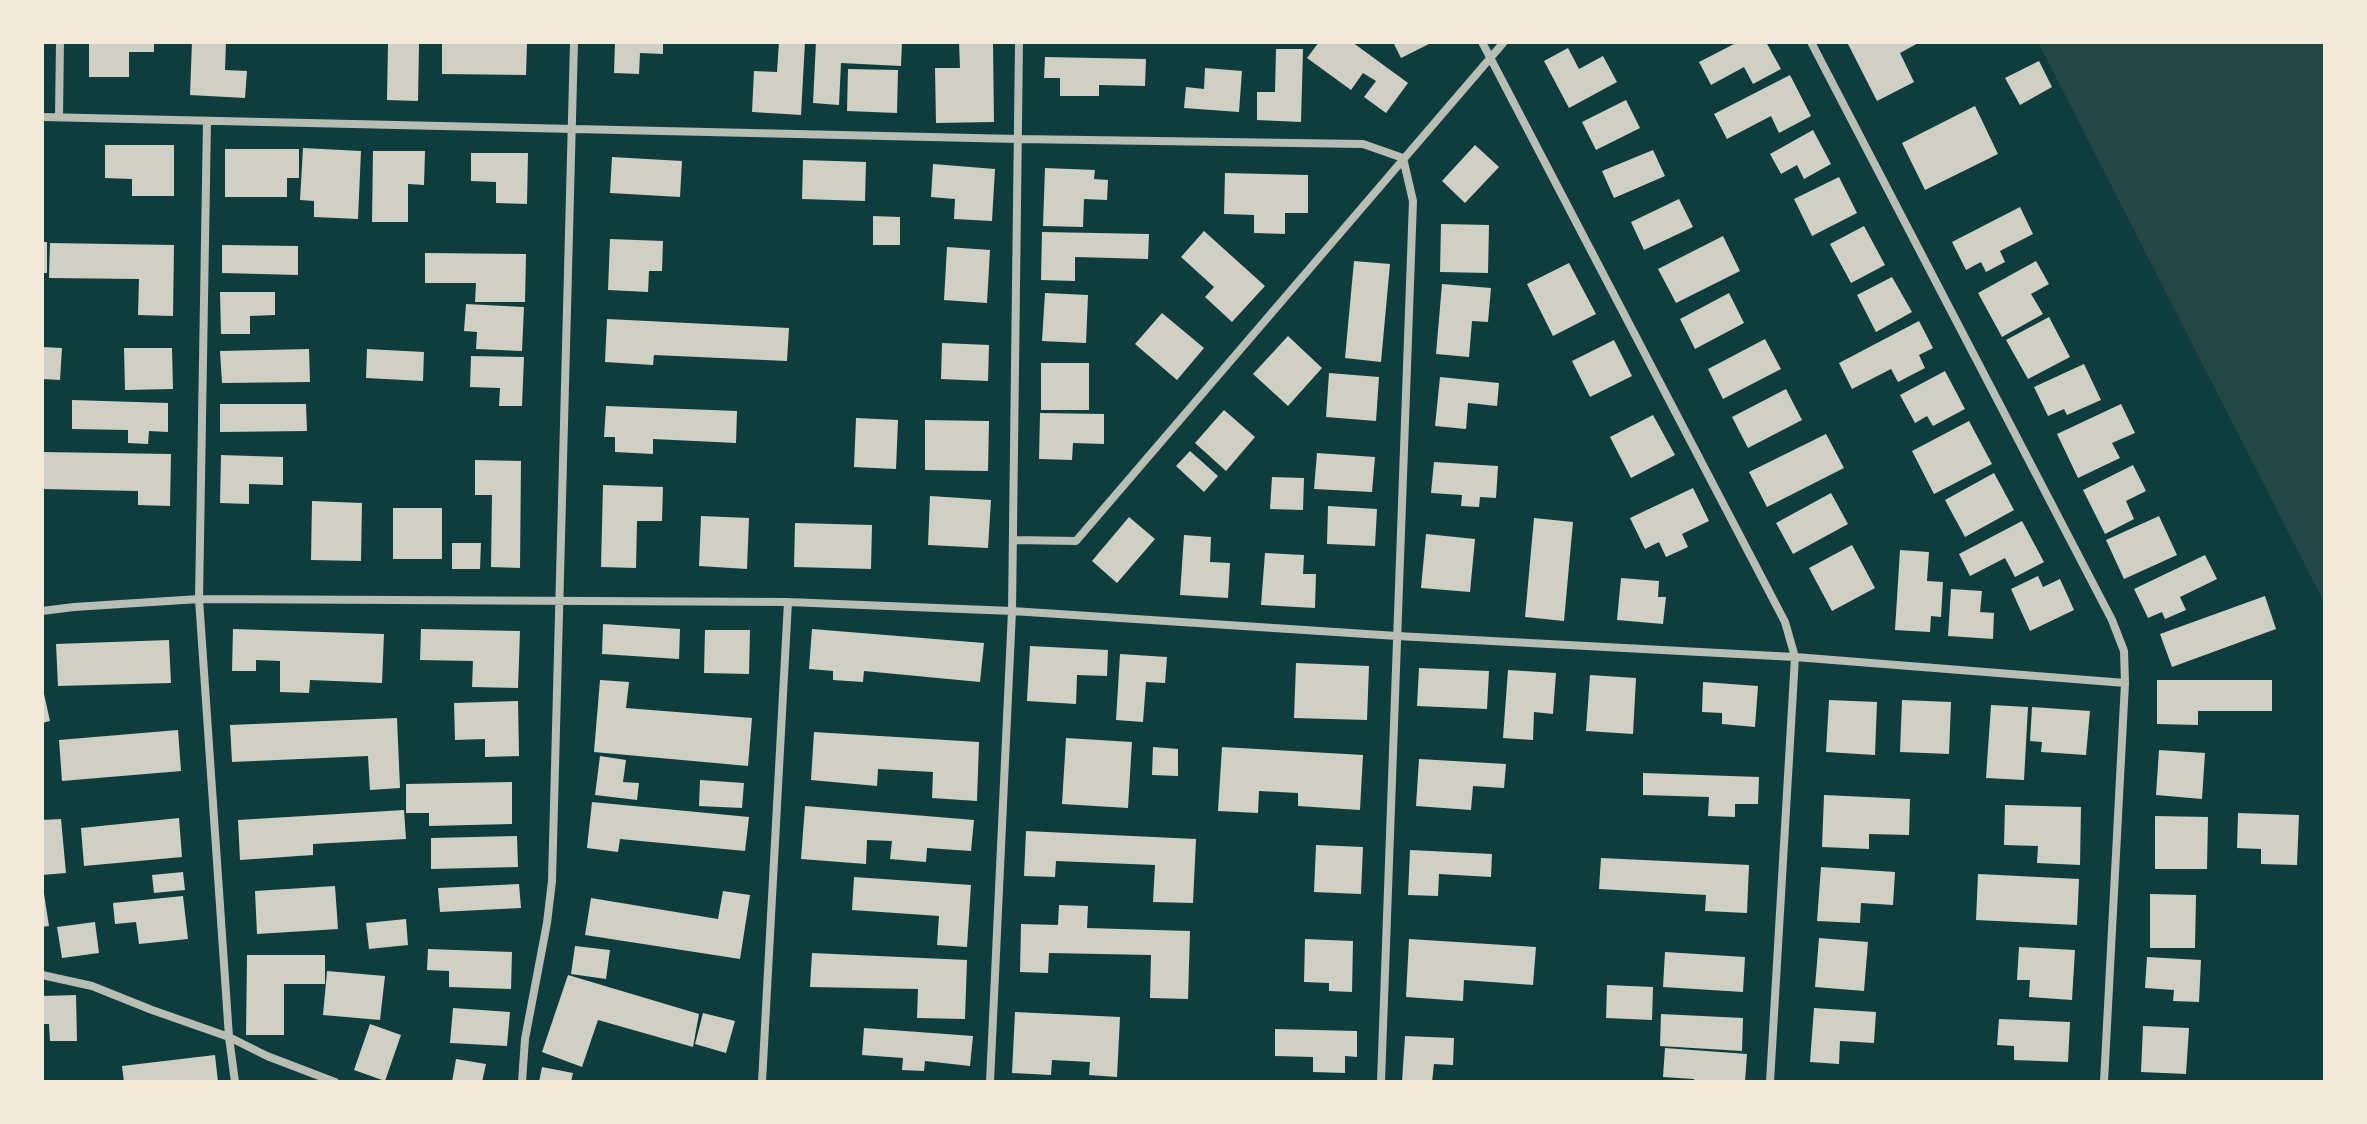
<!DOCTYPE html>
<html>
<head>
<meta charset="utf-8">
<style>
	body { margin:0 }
	#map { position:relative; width:2367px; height:1124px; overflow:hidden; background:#0f3d3e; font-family:"Archivo Narrow",sans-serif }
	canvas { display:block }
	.frame { position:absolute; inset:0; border:44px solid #f1e9da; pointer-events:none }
</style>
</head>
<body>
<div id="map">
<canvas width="2367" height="1124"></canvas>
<div class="frame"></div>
</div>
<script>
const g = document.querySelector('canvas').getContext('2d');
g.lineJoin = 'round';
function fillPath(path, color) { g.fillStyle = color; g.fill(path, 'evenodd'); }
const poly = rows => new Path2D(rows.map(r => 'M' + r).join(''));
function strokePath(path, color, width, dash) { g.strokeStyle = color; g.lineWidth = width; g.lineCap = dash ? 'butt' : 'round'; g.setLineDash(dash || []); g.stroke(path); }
const green = poly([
	[2038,42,2325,42,2325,604]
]);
const building = poly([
	[89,42,154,42,154,52,129,52,129,77,89,77],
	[192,42,226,42,225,70,247,71,245,98,190,95],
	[442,42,527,42,526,75,442,74],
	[615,42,663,42,663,54,640,53,639,74,614,73],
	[779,42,805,42,801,115,752,112,754,71,777,72],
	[816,42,902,42,901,66,841,63,839,105,813,103],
	[959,42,993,42,994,122,936,123,935,68,960,68],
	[1319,42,1352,42,1408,83,1386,113,1364,97,1376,81,1363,73,1351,90,1307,58],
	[1393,42,1433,42,1401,58],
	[1738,42,1766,42,1781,69,1753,84,1744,67,1711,85,1699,62],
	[1847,42,1920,42,1900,53,1914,82,1877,101],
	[388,44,419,44,418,101,387,100],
	[1568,48,1579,69,1603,56,1617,82,1569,108,1544,61],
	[1276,49,1303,49,1301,122,1257,120,1257,92,1275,92],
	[1045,57,1146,59,1145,86,1099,85,1099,96,1060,96,1060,78,1044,78],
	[2039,61,2052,87,2020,105,2005,78],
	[1205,68,1242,71,1239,112,1184,108,1186,87,1204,89],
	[848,69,898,70,897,113,847,111],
	[1790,75,1811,116,1779,133,1771,116,1727,139,1714,114],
	[1626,100,1640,128,1596,150,1582,122],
	[1975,106,1998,154,1925,190,1902,143],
	[1813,130,1831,164,1804,179,1797,165,1781,174,1770,154],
	[105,145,174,145,174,196,132,196,132,179,105,178],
	[1475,145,1499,167,1465,203,1442,181],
	[303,148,361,151,358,219,314,217,314,201,300,200],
	[225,149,299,149,299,178,287,178,287,197,225,197],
	[1653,150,1665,176,1614,198,1602,171],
	[373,151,425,151,424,185,408,184,408,222,372,222],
	[471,153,528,153,527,204,496,203,496,182,471,181],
	[612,157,682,161,680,197,610,193],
	[803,160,866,162,865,201,802,199],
	[933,164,995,169,992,221,954,219,955,199,931,197],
	[1045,168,1095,170,1094,179,1108,180,1107,200,1084,199,1083,227,1043,226],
	[1225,173,1308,175,1308,213,1285,213,1285,234,1254,233,1254,215,1224,214],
	[1839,177,1857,213,1812,236,1794,199],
	[1679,199,1693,227,1644,250,1631,222],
	[2020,207,2033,234,2000,251,2005,262,1986,272,1981,262,1966,270,1952,242],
	[873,216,900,217,900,245,873,245],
	[1441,224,1489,225,1488,273,1440,272],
	[1864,226,1885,265,1851,283,1830,244],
	[1204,231,1265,286,1232,322,1205,297,1214,287,1181,257],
	[1042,232,1149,234,1148,259,1075,257,1075,281,1041,280],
	[1723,236,1740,271,1676,303,1658,269],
	[610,239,663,241,662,271,649,271,648,292,608,290],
	[42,242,47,242,47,273,42,273],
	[50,243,174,245,173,316,138,315,139,279,49,278],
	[222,245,298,246,298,275,222,273],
	[947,247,990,250,987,303,944,300],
	[425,253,526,254,525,302,475,302,476,283,425,283],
	[1354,261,1390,264,1381,362,1345,358],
	[2036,261,2049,284,2031,294,2043,314,2002,337,1978,293],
	[1569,263,1596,314,1553,336,1527,284],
	[1892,277,1912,312,1876,332,1857,295],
	[1442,284,1491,288,1488,322,1472,321,1469,357,1436,354],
	[220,292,275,292,275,315,250,316,250,334,221,334],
	[1045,293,1088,295,1086,343,1042,341],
	[1729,293,1744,323,1695,349,1680,319],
	[466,304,524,307,522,351,476,349,477,332,464,331],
	[1162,313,1204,348,1177,380,1135,344],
	[2049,317,2070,357,2028,379,2006,340],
	[607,319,789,328,787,361,654,355,653,365,605,362],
	[1919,321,1933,348,1919,355,1925,368,1898,382,1891,369,1852,389,1839,363],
	[1288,336,1322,368,1288,406,1253,374],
	[1765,339,1781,369,1723,399,1708,369],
	[1614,340,1632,376,1590,397,1572,361],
	[942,343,989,345,988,381,941,379],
	[42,347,62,348,60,380,42,379],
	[124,348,172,348,173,389,125,390],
	[309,349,310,382,222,383,220,351],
	[367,349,424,352,423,381,366,378],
	[471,356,524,357,522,406,499,406,500,388,470,387],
	[1041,363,1089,363,1089,410,1041,410],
	[2084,364,2101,400,2067,415,2064,409,2048,416,2034,387],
	[1945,371,1965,409,1933,426,1927,416,1915,423,1900,395],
	[1329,373,1379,377,1376,421,1326,417],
	[1440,377,1499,383,1497,406,1468,403,1466,429,1435,426],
	[1786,389,1802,420,1748,448,1732,417],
	[72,400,168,403,168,432,149,431,148,444,128,443,128,430,72,429],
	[220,404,306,404,307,431,220,432],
	[2121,404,2135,433,2112,443,2120,458,2078,478,2057,434],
	[606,406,737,411,736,443,653,439,653,454,615,452,615,437,604,437],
	[1224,410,1255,437,1226,471,1195,443],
	[1040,413,1104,414,1104,444,1073,443,1072,460,1039,459],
	[1653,415,1675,455,1631,478,1610,437],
	[856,418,898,420,896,469,854,467],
	[925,420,989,421,988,471,925,470],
	[1969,421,1992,464,1934,494,1912,451],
	[1826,434,1844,468,1767,507,1749,472],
	[1190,451,1218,476,1204,492,1176,466],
	[42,452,171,454,170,506,138,505,138,491,42,489],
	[1317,453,1375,457,1372,492,1314,489],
	[221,455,283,457,283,485,249,484,249,504,220,503],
	[475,460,521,461,520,568,491,567,492,495,475,495],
	[1434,462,1498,466,1496,498,1480,497,1479,507,1461,506,1462,495,1431,493],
	[2133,465,2146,491,2126,501,2134,519,2105,534,2083,490],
	[1994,473,2014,510,1965,537,1945,500],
	[1272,477,1304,478,1303,510,1270,509],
	[603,485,663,487,662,521,637,521,636,568,601,567],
	[1693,488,1709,521,1682,534,1688,547,1666,557,1659,542,1645,549,1630,518],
	[1831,493,1848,524,1793,554,1776,523],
	[930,496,991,500,988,548,928,545],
	[312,501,362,503,361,561,311,560],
	[1328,506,1377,509,1375,546,1327,544],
	[393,508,442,508,442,559,393,559],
	[701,516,749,518,747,569,699,566],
	[2159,516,2177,555,2124,579,2106,540],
	[1129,517,1155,539,1117,583,1092,561],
	[1534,518,1573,522,1564,621,1525,617],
	[2022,521,2044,562,2015,577,2005,558,1970,576,1959,554],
	[795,523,872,525,871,569,794,567],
	[1426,534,1475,539,1470,592,1421,588],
	[1184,535,1211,537,1210,562,1230,563,1228,598,1180,595],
	[452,543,481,543,480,569,452,569],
	[1852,545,1875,588,1832,611,1809,568],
	[1900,550,1929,552,1927,581,1943,582,1941,617,1931,616,1930,632,1895,630],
	[1265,553,1304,555,1303,574,1316,574,1315,608,1261,605],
	[2205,555,2217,579,2180,597,2186,610,2165,619,2162,612,2148,618,2134,589],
	[2038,576,2043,587,2060,579,2074,610,2030,631,2011,589],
	[1621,578,1659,581,1658,597,1666,597,1663,624,1617,620],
	[1951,589,1982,591,1980,612,1994,613,1993,639,1948,636],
	[2265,596,2276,629,2172,667,2160,634],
	[603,624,680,629,679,659,602,654],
	[233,629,384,634,382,683,310,680,309,693,280,692,280,661,256,660,256,671,232,671],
	[421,629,520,631,518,688,472,687,473,661,420,660],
	[812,629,984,643,980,682,864,671,863,682,833,680,833,671,809,669],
	[705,630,750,630,749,674,704,673],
	[169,640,171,683,58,686,56,644],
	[1030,646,1108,650,1107,676,1077,675,1076,704,1027,701],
	[1120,654,1167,657,1165,683,1146,682,1143,722,1116,720],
	[1296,663,1369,666,1367,720,1294,718],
	[1419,668,1489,671,1487,709,1417,706],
	[1508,670,1556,673,1553,714,1534,712,1533,740,1503,738],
	[1590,675,1636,678,1633,734,1586,731],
	[600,680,629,682,626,708,752,718,748,766,594,752],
	[2157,680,2272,680,2272,711,2198,711,2198,725,2157,724],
	[1703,682,1758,686,1755,727,1722,724,1722,713,1702,712],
	[42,685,50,721,42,723],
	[1829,700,1877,702,1875,755,1826,752],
	[1902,700,1951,702,1949,754,1900,752],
	[518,701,519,756,485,757,485,739,455,740,454,703],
	[1991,705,2028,707,2024,780,1986,778],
	[2032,707,2090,711,2086,755,2041,752,2042,742,2030,741],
	[397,718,400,788,370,790,368,756,232,762,230,725],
	[178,730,181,771,62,781,59,740],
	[814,732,979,742,977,801,932,798,933,772,878,769,877,786,811,780],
	[1066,738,1132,742,1128,808,1062,804],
	[1153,747,1178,749,1178,776,1152,775],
	[1222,747,1363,755,1360,810,1298,806,1298,793,1259,791,1258,813,1218,811],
	[2159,750,2205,753,2202,799,2156,795],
	[600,756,626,760,623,782,639,783,637,800,595,795],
	[1419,759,1506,764,1504,788,1473,786,1471,810,1416,806],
	[1643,773,1759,777,1758,804,1735,804,1735,817,1708,816,1709,797,1643,795],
	[700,780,744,783,742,808,699,806],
	[512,782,512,824,429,826,429,813,406,813,406,784],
	[1824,795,1910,799,1909,835,1869,834,1869,849,1822,847],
	[592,802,749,817,745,851,620,839,618,852,587,848],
	[2005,805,2081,807,2080,865,2037,863,2038,846,2004,845],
	[805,806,974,820,971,851,927,848,926,862,890,859,892,841,867,840,866,864,801,859],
	[404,810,406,839,313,844,313,855,240,860,238,820],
	[2238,813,2299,815,2297,865,2261,864,2261,849,2237,848],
	[2155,816,2208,817,2207,869,2155,869],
	[179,818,182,857,84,866,81,828],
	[61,819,66,873,42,875,42,820],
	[1026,831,1196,839,1193,903,1153,902,1155,865,1056,861,1055,877,1024,876],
	[517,836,518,867,431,869,431,838],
	[1316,845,1363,847,1361,894,1314,892],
	[1410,850,1492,854,1491,877,1439,874,1438,896,1408,895],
	[1601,858,1749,865,1747,913,1705,911,1706,895,1599,889],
	[1821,867,1895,872,1893,905,1861,903,1860,923,1817,921],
	[183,872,185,890,154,893,152,875],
	[1978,874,2079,879,2077,925,1976,920],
	[854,877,971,885,967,947,937,945,939,916,852,910],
	[519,884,521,908,440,912,438,888],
	[335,886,338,929,257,934,255,891],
	[723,891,750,895,740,959,585,935,591,898,718,919],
	[42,894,44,894,49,926,42,927],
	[2150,894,2196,895,2195,948,2150,948],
	[183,896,188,939,139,944,136,922,115,924,113,903],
	[1059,905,1088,906,1087,928,1190,931,1188,999,1150,998,1151,955,1049,953,1048,973,1020,972,1021,924,1058,925],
	[406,919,408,945,369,949,366,923],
	[95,922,99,953,62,958,57,927],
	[1819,938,1868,942,1864,991,1815,987],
	[1305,939,1353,941,1352,992,1329,991,1329,983,1304,982],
	[1409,939,1536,947,1533,985,1464,980,1463,1001,1406,997],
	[575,946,610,950,606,979,571,974],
	[2019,947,2075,950,2072,1000,2029,997,2030,980,2017,980],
	[428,949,512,952,511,989,449,987,449,971,427,970],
	[1665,952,1745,957,1743,992,1663,987],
	[812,953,967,960,965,1019,917,1018,918,989,810,987],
	[247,955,325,955,325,984,284,984,284,1035,246,1035],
	[2147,957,2201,960,2199,1002,2173,1001,2174,990,2145,988],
	[327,971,385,976,380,1020,323,1015],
	[568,975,699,1014,693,1047,598,1020,582,1067,542,1052],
	[1607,985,1653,987,1652,1020,1606,1018],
	[76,995,77,1041,50,1041,49,1024,42,1024,42,996],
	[453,1008,510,1012,507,1046,450,1043],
	[1814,1008,1876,1012,1874,1043,1840,1041,1839,1064,1810,1062],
	[1015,1012,1120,1017,1117,1077,1089,1075,1090,1062,1052,1060,1051,1075,1012,1073],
	[703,1013,735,1021,726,1053,695,1044],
	[1661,1014,1743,1018,1742,1051,1660,1046],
	[1999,1019,2070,1022,2068,1062,2014,1060,2014,1046,1997,1045],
	[370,1024,401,1035,385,1081,354,1070],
	[2143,1026,2189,1028,2186,1074,2141,1072],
	[864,1028,973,1036,970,1066,925,1061,924,1071,902,1070,903,1058,862,1055],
	[1275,1029,1357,1031,1357,1057,1345,1056,1345,1073,1313,1072,1313,1057,1275,1056],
	[1405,1036,1454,1038,1453,1065,1434,1064,1432,1082,1402,1082],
	[1665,1048,1747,1054,1745,1082,1694,1082,1694,1079,1663,1077],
	[215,1055,218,1082,124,1082,122,1066],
	[456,1059,486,1064,482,1082,452,1082],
	[542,1067,573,1073,571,1082,539,1082]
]);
const minor = poly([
	[1482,42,1785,622,1795,657,1770,1082],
	[1811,42,2112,620,2124,651,2125,683,2104,1082],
	[42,117,1018,139,1363,144,1403,158,1413,201,1381,1082],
	[59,117,60,42],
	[207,121,199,599,229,1037,235,1082],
	[1014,540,1076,541,1504,42],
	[42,611,74,607,199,599,788,602,1012,611,1397,636,1795,657,2125,683],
	[42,975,92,986,152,1010,229,1037,267,1056,335,1082],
	[522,1082,525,1039,547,923,552,881,574,42],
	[762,1082,788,602],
	[990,1082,1012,611,1019,42]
]);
fillPath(green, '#244646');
fillPath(building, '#cfcfc3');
strokePath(minor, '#b8beb3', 8);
</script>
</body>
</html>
